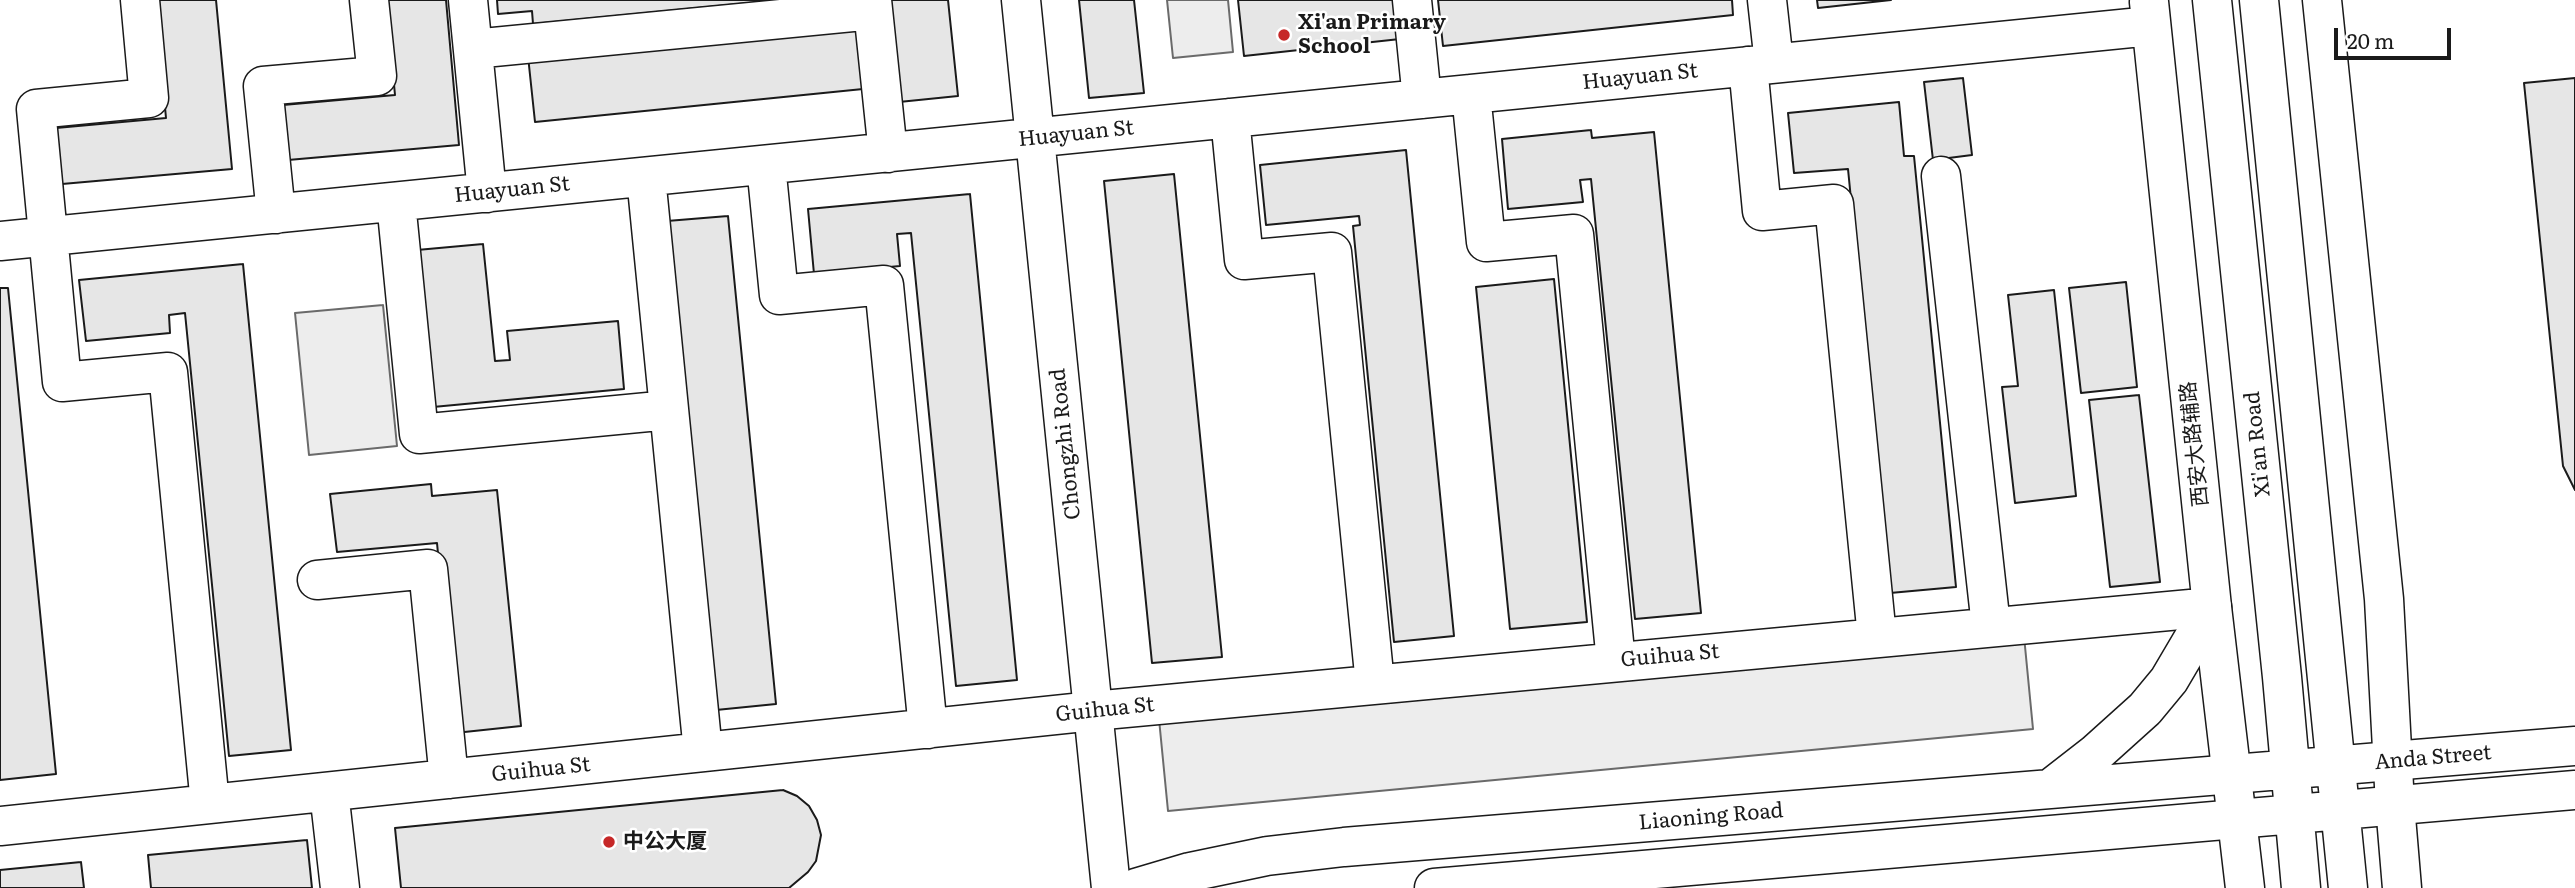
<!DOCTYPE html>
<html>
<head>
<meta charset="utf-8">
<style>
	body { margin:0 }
	#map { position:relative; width:2575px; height:888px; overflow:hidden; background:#fff; font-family:Literata,serif }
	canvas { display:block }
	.scale { position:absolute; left:2334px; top:28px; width:117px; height:32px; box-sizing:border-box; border:4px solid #1a1a1a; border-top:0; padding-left:9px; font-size:21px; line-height:24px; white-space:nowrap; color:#1a1a1a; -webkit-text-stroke:5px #fff; paint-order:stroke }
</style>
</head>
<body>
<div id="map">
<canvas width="2575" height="888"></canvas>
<div class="scale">20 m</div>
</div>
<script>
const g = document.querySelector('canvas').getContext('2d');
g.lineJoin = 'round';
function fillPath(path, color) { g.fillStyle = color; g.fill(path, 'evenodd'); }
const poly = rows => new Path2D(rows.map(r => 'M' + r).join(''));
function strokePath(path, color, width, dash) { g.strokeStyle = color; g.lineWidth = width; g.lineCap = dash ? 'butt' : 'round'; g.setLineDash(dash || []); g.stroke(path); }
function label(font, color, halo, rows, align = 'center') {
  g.font = font + ' Literata,"Noto Sans SC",serif'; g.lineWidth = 5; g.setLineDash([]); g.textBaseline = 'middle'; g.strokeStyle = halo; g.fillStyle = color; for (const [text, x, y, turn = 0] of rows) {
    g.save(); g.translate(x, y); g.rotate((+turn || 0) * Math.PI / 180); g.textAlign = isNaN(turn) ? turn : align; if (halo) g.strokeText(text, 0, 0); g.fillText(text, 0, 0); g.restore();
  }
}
const green = poly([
	[1167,0,1228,0,1233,52,1173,58,1167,0],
	[383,305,397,446,309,455,295,313,383,305],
	[2024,636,2033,729,1168,811,1159,719,2024,636]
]);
const building = poly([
	[155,0,216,0,232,169,62,184,56,128,166,118,155,0],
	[386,0,446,0,459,145,288,160,283,105,395,95,386,0],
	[497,0,779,0,533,24,532,11,498,14,497,0],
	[889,0,948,0,958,96,899,102,889,0],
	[1079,0,1134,0,1144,93,1089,98,1079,0],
	[1238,0,1396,0,1400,39,1244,56,1238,0],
	[1438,0,1732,0,1733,15,1443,46,1438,0],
	[1817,0,1891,0,1818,8,1817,0],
	[856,23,863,89,535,122,528,56,856,23],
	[1963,78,1972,155,1933,160,1924,82,1963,78],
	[2575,78,2575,490,2563,466,2524,83,2575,78],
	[1899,102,1904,156,1914,156,1956,587,1890,593,1848,169,1794,173,1788,113,1899,102],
	[1591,130,1592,138,1654,132,1701,613,1635,619,1591,179,1580,180,1583,202,1508,209,1502,139,1591,130],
	[1406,150,1454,636,1394,642,1353,226,1360,225,1359,216,1266,225,1260,165,1406,150],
	[1174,174,1222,657,1152,663,1104,181,1174,174],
	[970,194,1017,680,956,686,911,233,897,234,900,266,814,274,808,209,970,194],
	[728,216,776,704,716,710,667,221,728,216],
	[483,244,495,361,510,360,507,331,618,321,624,389,433,407,417,250,483,244],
	[243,264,291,750,229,756,185,313,169,315,170,333,86,341,79,280,243,264],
	[1554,279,1587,622,1510,629,1476,287,1554,279],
	[2126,282,2137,387,2081,393,2069,288,2126,282],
	[0,288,8,288,56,774,0,780,0,288],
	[2054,290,2076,496,2015,503,2002,387,2018,386,2008,295,2054,290],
	[2139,395,2160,582,2110,587,2089,400,2139,395],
	[431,484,432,496,497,490,521,726,455,733,437,543,337,552,330,494,431,484],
	[783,790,797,796,809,806,817,820,821,835,816,861,808,872,789,888,401,888,395,828,783,790],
	[307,840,312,888,151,888,148,855,307,840],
	[81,862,84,888,0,888,0,870,81,862]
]);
const minor = poly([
	[140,0,149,98,36,109,62,382,168,372,210,804],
	[468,0,487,193],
	[872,0,888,153],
	[1021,0,1111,888],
	[1412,0,1422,99],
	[1767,0,1774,63],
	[2322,0,2384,599,2395,805,2402,888],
	[2149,2,2212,607,2245,888],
	[473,49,873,10],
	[1748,66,1762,211,1834,204,1877,637],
	[1471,94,1486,242,1574,234,1616,662],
	[1230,118,1244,260,1332,252,1375,684],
	[766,165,779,295,884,285,928,729],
	[1941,176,1991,626],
	[646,177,703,752],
	[396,202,419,434,669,410],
	[276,214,263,86,377,76,369,0],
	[0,241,2151,26],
	[317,580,428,569,449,779],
	[329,792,340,888],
	[0,826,1093,711,2212,607]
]);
const major = poly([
	[2212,0,2282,677,2301,888],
	[2259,0,2348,888],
	[2050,789,2095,754,2145,709,2169,680,2212,607],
	[1136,888,1190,872,1267,856,1344,847,2575,746],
	[1434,888,2575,790]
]);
const markers = [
	[1284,35,7,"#c62828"],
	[609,842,7,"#c62828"]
];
const poiNames = [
	["Xi'an Primary",1298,23],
	["School",1298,47],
	["中公大厦",623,842]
];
const streetNames = [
	["Huayuan St",1640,77,-6],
	["Huayuan St",1076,134,-6],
	["Huayuan St",512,190,-6],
	["Chongzhi Road",1066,444,-96],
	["西安大路辅路",2195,444,-96],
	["Xi'an Road",2258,444,-96],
	["Guihua St",1670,656,-5],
	["Guihua St",1105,710,-6],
	["Anda Street",2433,758,-5],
	["Guihua St",541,770,-6],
	["Liaoning Road",1711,817,-5]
];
fillPath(green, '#ededed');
strokePath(green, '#6a6a6a', 2);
fillPath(building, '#e6e6e6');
strokePath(building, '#1a1a1a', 2);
strokePath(minor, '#1a1a1a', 41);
strokePath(major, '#1a1a1a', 41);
strokePath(minor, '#fff', 38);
strokePath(major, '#fff', 38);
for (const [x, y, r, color] of markers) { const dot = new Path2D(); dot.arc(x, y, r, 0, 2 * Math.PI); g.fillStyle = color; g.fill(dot); strokePath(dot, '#fff', 2.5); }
label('bold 21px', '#1a1a1a', '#fff', poiNames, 'left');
label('21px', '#1a1a1a', '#fff', streetNames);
</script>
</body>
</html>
